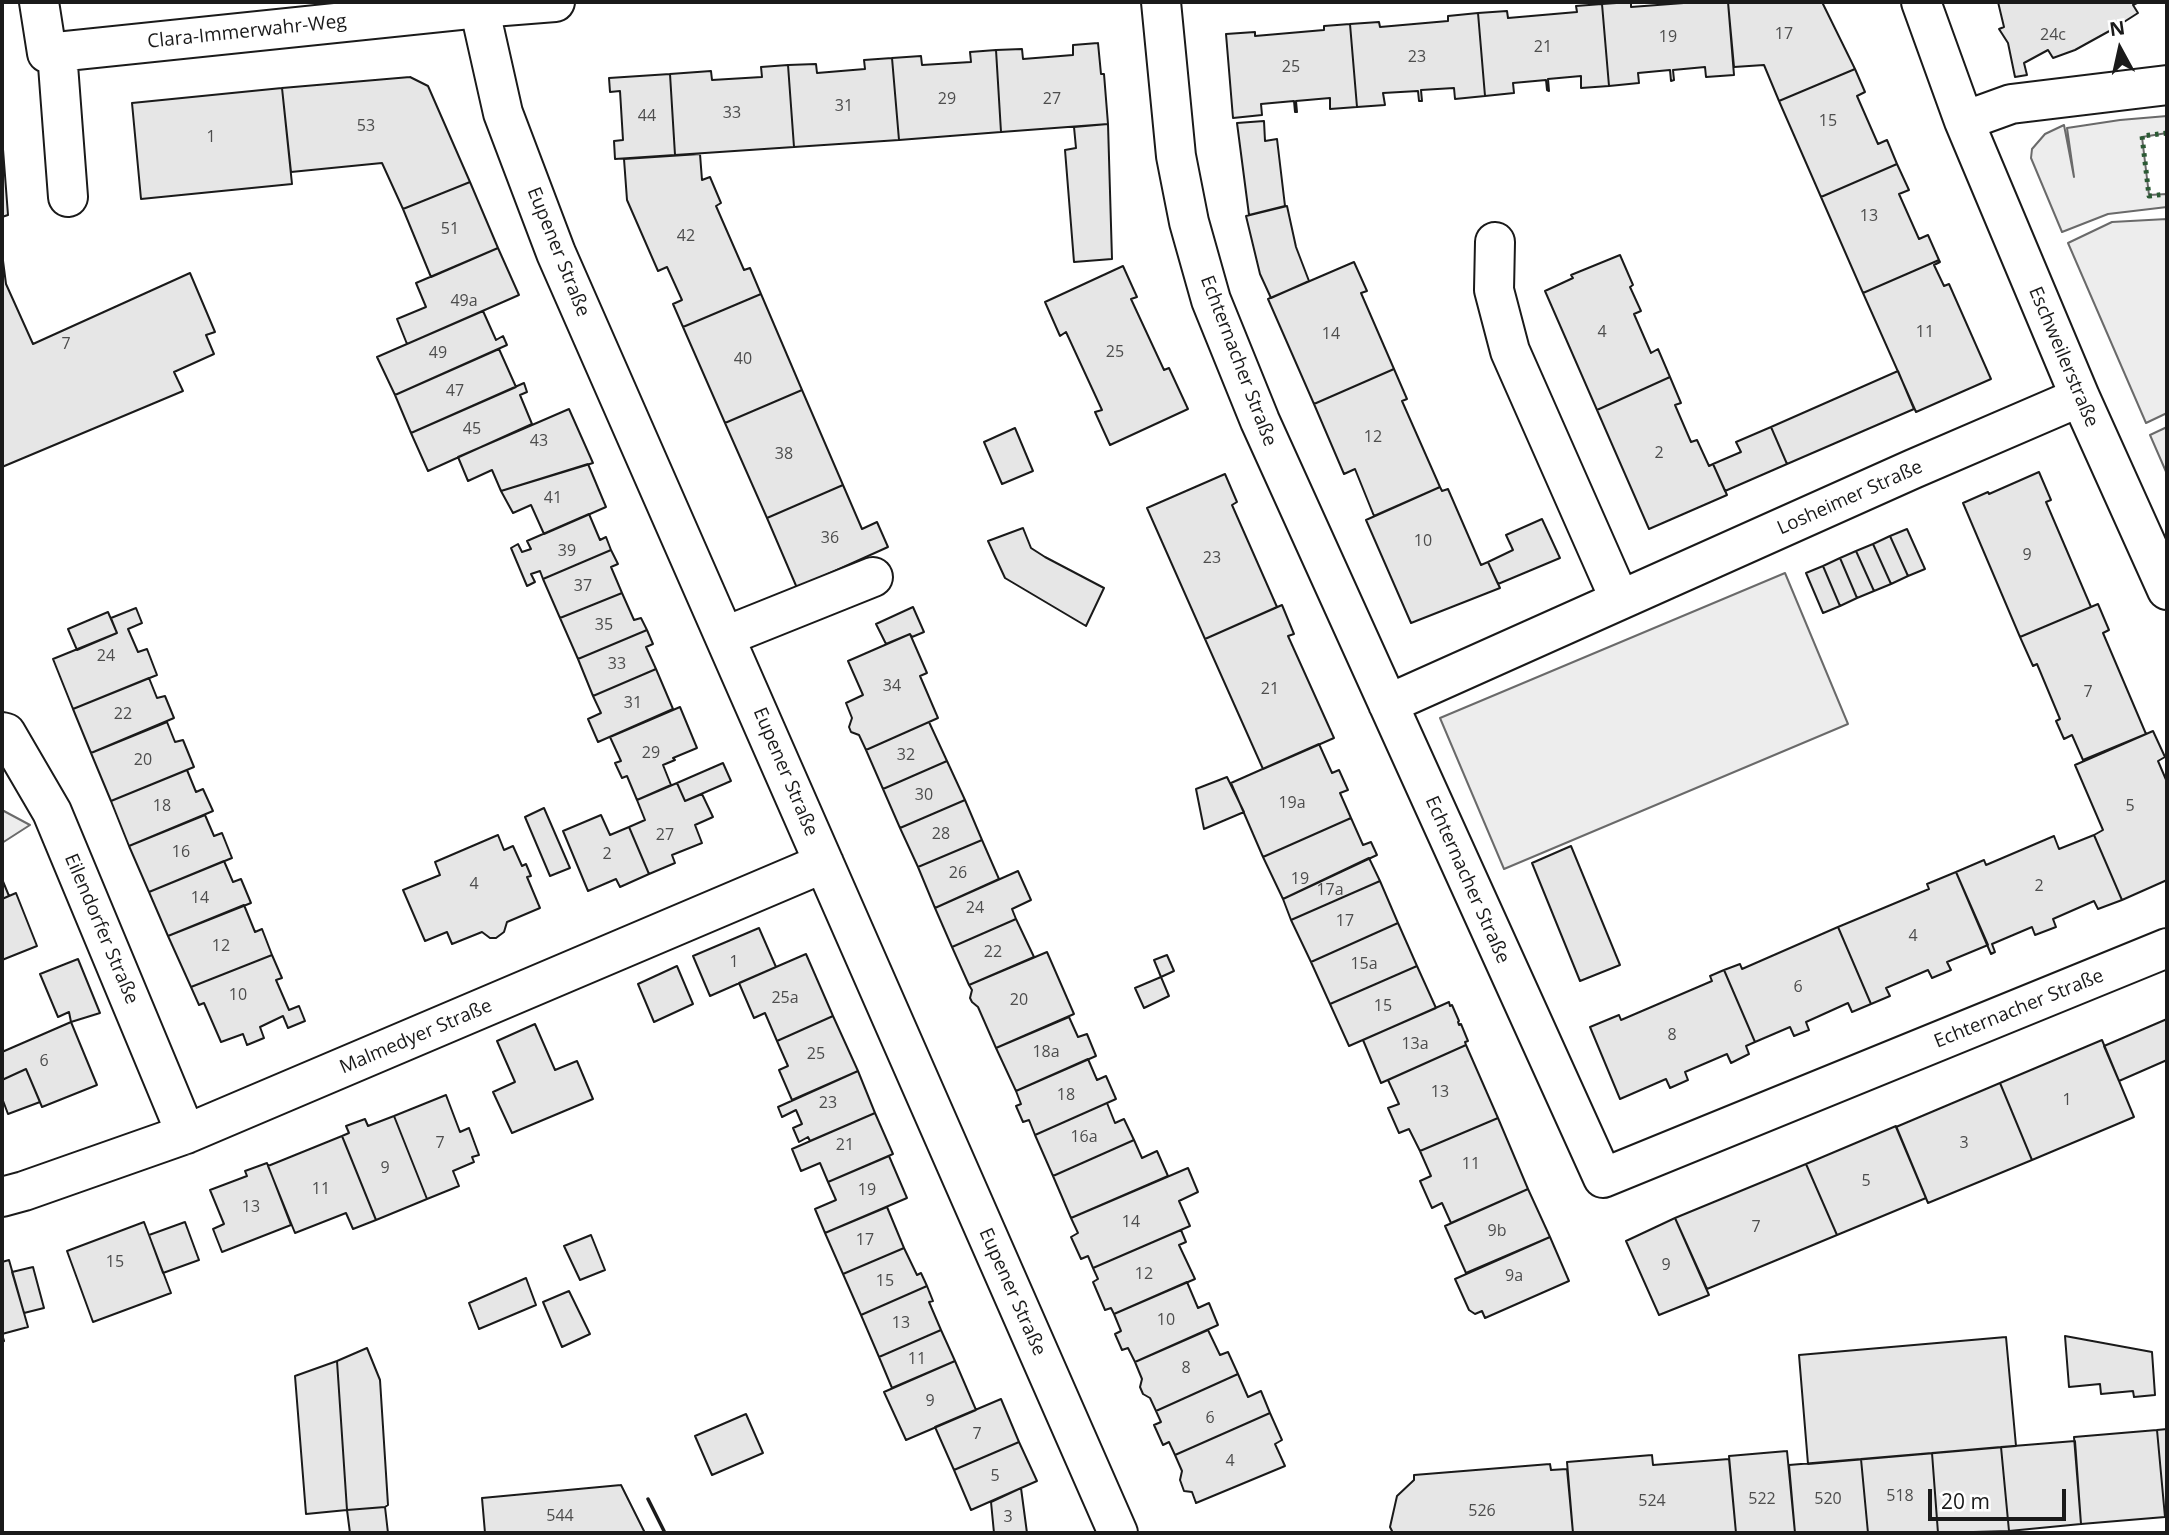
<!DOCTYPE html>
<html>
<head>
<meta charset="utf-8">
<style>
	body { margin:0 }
	#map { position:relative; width:2169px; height:1535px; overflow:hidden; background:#fff; font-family:"Open Sans",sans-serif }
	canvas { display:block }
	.frame { position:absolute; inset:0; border:4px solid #1a1a1a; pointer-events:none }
	.north { position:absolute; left:2085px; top:14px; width:70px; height:70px; -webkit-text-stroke:5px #fff; paint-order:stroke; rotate:352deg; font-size:19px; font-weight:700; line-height:28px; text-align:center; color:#1a1a1a }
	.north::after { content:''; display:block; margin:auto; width:24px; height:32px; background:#1a1a1a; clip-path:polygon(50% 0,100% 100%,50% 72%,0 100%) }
	.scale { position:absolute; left:1928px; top:1489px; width:138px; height:32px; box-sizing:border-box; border:4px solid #1a1a1a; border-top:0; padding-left:9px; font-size:21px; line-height:24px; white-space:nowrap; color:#1a1a1a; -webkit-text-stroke:5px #fff; paint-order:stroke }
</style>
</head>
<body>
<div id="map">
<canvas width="2169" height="1535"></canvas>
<div class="frame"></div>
<div class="north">N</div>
<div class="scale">20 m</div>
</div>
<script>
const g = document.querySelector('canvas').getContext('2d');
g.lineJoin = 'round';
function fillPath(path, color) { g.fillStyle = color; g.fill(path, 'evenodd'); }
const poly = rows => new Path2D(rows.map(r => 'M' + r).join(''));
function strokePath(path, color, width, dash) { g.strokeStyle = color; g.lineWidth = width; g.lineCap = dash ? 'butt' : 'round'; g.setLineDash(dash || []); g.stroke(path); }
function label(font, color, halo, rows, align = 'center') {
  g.font = font + ' "Open Sans",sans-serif'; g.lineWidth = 5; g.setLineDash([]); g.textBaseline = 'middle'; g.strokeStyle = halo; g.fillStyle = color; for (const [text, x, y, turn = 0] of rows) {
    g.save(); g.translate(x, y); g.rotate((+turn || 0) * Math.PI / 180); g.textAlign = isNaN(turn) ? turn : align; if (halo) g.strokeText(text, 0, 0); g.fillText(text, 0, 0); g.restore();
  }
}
const built = poly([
	[2167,116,2167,133,2142,137,2149,195,2167,194,2167,207,2108,214,2062,232,2031,158,2032,149,2045,134,2064,125,2074,177,2067,128,2120,120,2167,116],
	[2167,219,2167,413,2146,423,2068,243,2112,222,2167,219],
	[2167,427,2167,474,2150,435,2167,427],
	[1785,573,1848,724,1504,869,1440,718,1785,573],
	[2,810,30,825,2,843,2,810]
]);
const building = poly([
	[1631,2,1631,7,1697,2,1728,2,1734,75,1706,77,1705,67,1673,70,1674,80,1671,81,1670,70,1638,73,1639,83,1609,86,1602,4,1631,2],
	[1728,2,1822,2,1855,69,1779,101,1764,65,1734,67,1728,2],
	[1998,2,2139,2,2133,5,2138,13,2113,29,2075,50,2053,58,2048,50,2024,63,2027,75,2015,77,2008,43,1999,29,2004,27,1998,2],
	[1602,4,1609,86,1581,88,1581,76,1548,79,1549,91,1547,90,1546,80,1513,83,1514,93,1485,96,1478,13,1507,11,1508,18,1577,12,1576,6,1602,4],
	[1478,13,1485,96,1455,99,1454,88,1421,90,1422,101,1419,101,1418,91,1383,93,1385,105,1357,107,1350,24,1379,22,1380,27,1448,21,1448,16,1478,13],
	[1350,24,1357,107,1330,109,1330,98,1296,101,1297,112,1295,112,1294,101,1261,104,1262,115,1233,118,1226,34,1255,32,1255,36,1324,30,1324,26,1350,24],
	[1098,43,1101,74,1104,74,1108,124,1001,132,996,50,1022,49,1023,59,1073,55,1073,45,1098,43],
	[996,50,1001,132,899,140,892,58,921,56,922,65,971,62,970,52,996,50],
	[892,58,899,140,794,147,788,65,816,64,817,73,865,69,864,60,892,58],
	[788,65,794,147,675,155,670,74,711,71,712,80,762,77,761,67,788,65],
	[1855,69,1865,92,1857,96,1878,144,1887,140,1897,164,1821,197,1779,101,1855,69],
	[670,74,675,155,615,159,614,141,623,140,620,91,610,92,609,78,670,74],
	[410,77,428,86,470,182,403,209,382,163,291,172,282,88,410,77],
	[282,88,292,184,141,199,132,103,282,88],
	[1264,121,1265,141,1277,139,1285,206,1249,215,1237,123,1264,121],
	[1108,124,1112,259,1074,262,1065,150,1076,148,1074,127,1108,124],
	[2,136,8,215,2,217,2,136],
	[700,154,702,180,710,177,721,203,716,206,744,270,750,268,761,294,683,327,673,304,682,300,667,267,658,271,627,200,624,159,700,154],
	[1897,164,1909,190,1899,194,1919,239,1928,235,1939,260,1863,293,1821,197,1897,164],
	[470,182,498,248,431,277,403,209,470,182],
	[1287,206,1296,247,1309,281,1271,298,1260,274,1246,216,1287,206],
	[498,248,519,295,407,344,397,319,426,307,416,283,498,248],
	[2,253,6,284,33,344,190,273,215,332,206,335,214,354,174,372,183,391,2,467,2,253],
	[1620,255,1633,285,1630,287,1641,311,1634,314,1651,353,1658,349,1670,377,1597,410,1545,291,1573,278,1571,275,1620,255],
	[1939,260,1940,262,1934,265,1944,286,1949,284,1991,379,1916,412,1863,293,1939,260],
	[1354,262,1367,291,1361,293,1394,369,1314,404,1268,299,1354,262],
	[1123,266,1137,297,1131,299,1164,370,1169,368,1188,409,1110,445,1095,412,1102,410,1066,332,1060,336,1045,302,1123,266],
	[761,294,802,390,725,423,683,327,761,294],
	[483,311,496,340,503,336,507,345,395,395,377,357,483,311],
	[499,349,516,387,411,433,395,395,499,349],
	[1394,369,1407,399,1402,401,1440,487,1374,516,1355,469,1344,474,1314,404,1394,369],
	[1898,371,1914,409,1787,464,1771,427,1898,371],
	[1670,377,1681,403,1675,405,1691,442,1697,440,1709,466,1713,464,1727,495,1649,529,1597,410,1670,377],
	[524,383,527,392,520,395,532,424,428,471,411,433,524,383],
	[802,390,843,485,767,518,725,423,802,390],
	[569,409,593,463,501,491,492,470,468,481,458,457,569,409],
	[1771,427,1787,464,1725,491,1713,464,1741,452,1736,442,1771,427],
	[1015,428,1033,471,1002,484,984,442,1015,428],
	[588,464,606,507,544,534,531,505,513,513,501,491,588,464],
	[2039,472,2051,500,2046,502,2091,607,2020,637,1963,503,1988,492,1989,494,2039,472],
	[1225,474,1237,502,1232,505,1277,607,1205,639,1147,508,1225,474],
	[843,485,862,529,877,522,888,547,797,588,767,518,843,485],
	[1440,487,1442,491,1448,489,1481,565,1488,562,1500,588,1411,623,1366,520,1440,487],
	[589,514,600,540,606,537,611,550,543,579,540,571,531,574,535,582,527,586,511,548,518,544,522,552,531,549,527,541,589,514],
	[1542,519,1560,558,1498,584,1488,562,1513,550,1506,535,1542,519],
	[1023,528,1031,548,1045,557,1104,588,1086,626,1005,578,988,541,1023,528],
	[1907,529,1925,569,1908,576,1890,536,1907,529],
	[1890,536,1908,576,1891,584,1873,544,1890,536],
	[1873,544,1891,584,1874,591,1856,551,1873,544],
	[611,550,618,564,611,567,622,593,560,618,543,579,611,550],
	[1856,551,1874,591,1857,598,1840,558,1856,551],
	[1840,558,1857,598,1840,606,1823,566,1840,558],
	[1823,566,1840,606,1823,613,1806,573,1823,566],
	[622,593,634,620,641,618,647,630,578,659,560,618,622,593],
	[2098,604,2109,630,2103,633,2146,734,2083,760,2072,735,2064,739,2056,721,2060,719,2037,664,2033,666,2020,637,2098,604],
	[1282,605,1294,634,1288,636,1334,738,1263,769,1205,639,1282,605],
	[913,607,924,632,912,637,910,634,886,644,876,624,913,607],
	[136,608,142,623,128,629,138,652,147,649,157,675,73,709,53,659,117,633,111,618,136,608],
	[108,612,117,633,77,650,68,629,108,612],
	[647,630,653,644,646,647,656,669,593,696,578,659,647,630],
	[910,634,927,673,920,676,938,718,866,750,859,735,851,732,849,727,852,718,846,703,863,695,848,661,910,634],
	[656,669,673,709,598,742,588,719,601,713,593,696,656,669],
	[149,678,157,698,165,696,174,718,91,753,73,709,149,678],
	[680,707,697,748,673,758,675,760,663,765,671,785,637,800,627,776,622,778,615,763,621,761,610,737,680,707],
	[167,722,175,742,183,740,194,767,111,801,91,753,167,722],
	[929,722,947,761,883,789,866,750,929,722],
	[2153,731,2165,757,2158,761,2167,782,2167,880,2122,900,2094,835,2103,830,2075,765,2153,731],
	[1319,744,1332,773,1339,770,1348,790,1340,793,1351,818,1263,857,1231,783,1319,744],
	[947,761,965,800,900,828,883,789,947,761],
	[723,763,731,781,685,801,677,783,723,763],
	[187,770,196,792,203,789,213,811,129,846,111,801,187,770],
	[1227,777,1244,812,1204,829,1196,789,1227,777],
	[677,783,685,801,702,794,713,817,695,825,702,843,672,855,675,863,649,874,629,827,645,820,637,800,677,783],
	[965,800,982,840,918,867,900,828,965,800],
	[544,808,570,868,550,876,525,817,544,808],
	[205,815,214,836,222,833,232,858,149,892,129,846,205,815],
	[601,815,610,835,629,827,649,874,620,887,616,879,588,891,563,831,601,815],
	[1351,818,1363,845,1371,842,1377,855,1283,899,1263,857,1351,818],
	[498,835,504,850,513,846,522,866,526,864,531,876,527,877,540,908,507,922,504,932,496,938,490,938,482,932,452,944,447,932,425,941,403,890,440,875,435,862,498,835],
	[2094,835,2122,900,2098,909,2094,901,2053,919,2056,927,2035,935,2032,927,1992,944,1995,952,1991,954,1956,872,1984,860,1986,865,2054,836,2059,849,2094,835],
	[982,840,999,879,935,908,918,867,982,840],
	[1571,846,1620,965,1580,981,1532,863,1571,846],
	[1369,858,1380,881,1291,920,1283,899,1369,858],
	[224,861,233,882,241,879,251,903,168,936,149,892,224,861],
	[1018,871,1031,900,1012,909,1016,919,952,947,935,908,1018,871],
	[1956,872,1988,945,1947,962,1951,970,1932,978,1928,970,1886,988,1890,996,1871,1004,1838,927,1929,889,1927,884,1956,872],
	[2,879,9,896,2,899,2,879],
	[1380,881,1398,923,1311,962,1291,920,1380,881],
	[16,893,37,946,2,960,2,899,16,893],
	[244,905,255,932,262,929,272,955,191,987,168,936,244,905],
	[1016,919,1034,957,969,985,952,947,1016,919],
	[1398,923,1417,966,1330,1004,1311,962,1398,923],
	[1838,927,1871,1004,1852,1012,1848,1003,1806,1022,1809,1030,1794,1036,1790,1027,1755,1042,1724,970,1740,964,1742,969,1838,927],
	[759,928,776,967,710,996,693,956,759,928],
	[1047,952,1074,1014,996,1048,978,1007,972,1002,970,998,972,990,969,985,1047,952],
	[806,954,833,1016,777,1041,765,1013,754,1018,739,983,806,954],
	[272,955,282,978,276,980,289,1010,299,1006,305,1021,288,1028,283,1016,260,1027,264,1038,247,1045,243,1034,221,1042,204,1003,199,1005,191,987,272,955],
	[1167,955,1174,971,1161,977,1154,960,1167,955],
	[78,959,100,1013,71,1022,69,1012,58,1017,40,974,78,959],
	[677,966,693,1004,654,1022,638,984,677,966],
	[1417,966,1436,1008,1349,1046,1330,1004,1417,966],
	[1724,970,1755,1042,1746,1046,1749,1054,1731,1063,1727,1054,1685,1072,1688,1080,1670,1088,1666,1079,1620,1099,1590,1027,1619,1015,1621,1020,1712,981,1710,976,1724,970],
	[1161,977,1169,996,1144,1008,1135,988,1161,977],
	[1449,1002,1450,1006,1452,1005,1459,1021,1458,1022,1459,1025,1461,1024,1468,1041,1465,1042,1466,1045,1381,1083,1363,1040,1449,1002],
	[833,1016,858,1071,792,1100,779,1070,788,1066,777,1041,833,1016],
	[1069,1017,1078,1037,1087,1034,1096,1056,1016,1091,996,1048,1069,1017],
	[2167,1019,2167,1060,2119,1081,2104,1046,2167,1019],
	[71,1022,97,1085,42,1107,26,1069,2,1080,2,1052,71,1022],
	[535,1024,555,1070,577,1061,593,1099,512,1133,493,1092,515,1082,497,1041,535,1024],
	[2102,1040,2134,1117,2032,1160,2000,1083,2102,1040],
	[1466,1045,1498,1118,1420,1151,1409,1129,1399,1133,1388,1108,1399,1104,1388,1080,1466,1045],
	[1088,1059,1097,1080,1106,1076,1116,1099,1035,1135,1029,1120,1023,1122,1016,1106,1021,1104,1016,1091,1088,1059],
	[26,1069,40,1102,8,1114,2,1098,2,1080,26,1069],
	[858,1071,875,1113,810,1141,808,1137,799,1142,793,1128,802,1124,796,1110,782,1117,778,1107,858,1071],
	[2000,1083,2032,1160,1928,1203,1896,1127,2000,1083],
	[446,1095,460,1132,469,1128,479,1155,472,1157,474,1162,453,1171,459,1186,427,1199,394,1116,446,1095],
	[1107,1103,1115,1123,1124,1119,1134,1140,1053,1176,1035,1135,1107,1103],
	[875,1113,893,1154,828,1182,820,1163,801,1171,792,1149,875,1113],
	[394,1116,427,1199,376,1220,342,1136,349,1133,346,1126,365,1119,368,1126,394,1116],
	[1498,1118,1528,1189,1451,1223,1442,1203,1432,1208,1420,1181,1431,1176,1420,1151,1498,1118],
	[1896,1126,1926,1198,1837,1235,1806,1164,1896,1126],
	[342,1136,376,1220,353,1229,346,1213,295,1233,268,1166,342,1136],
	[1134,1140,1142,1158,1157,1151,1168,1176,1071,1218,1053,1176,1134,1140],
	[889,1156,907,1198,825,1233,815,1209,836,1200,828,1182,889,1156],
	[267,1163,291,1225,222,1252,213,1229,224,1224,210,1190,247,1176,245,1171,267,1163],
	[1806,1164,1837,1235,1707,1289,1675,1218,1806,1164],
	[1188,1168,1198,1192,1179,1201,1190,1226,1093,1268,1088,1256,1081,1259,1071,1237,1078,1233,1071,1218,1188,1168],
	[1528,1189,1550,1237,1466,1273,1445,1226,1528,1189],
	[887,1207,904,1248,843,1274,825,1233,887,1207],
	[1675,1218,1709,1295,1659,1315,1626,1241,1675,1218],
	[144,1222,171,1293,93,1322,67,1251,144,1222],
	[185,1222,199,1260,163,1273,149,1235,185,1222],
	[1181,1230,1186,1242,1179,1245,1195,1279,1114,1314,1111,1308,1105,1310,1093,1282,1098,1279,1093,1268,1181,1230],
	[591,1235,605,1270,580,1280,564,1246,591,1235],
	[1550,1237,1569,1281,1485,1318,1482,1311,1475,1314,1469,1310,1455,1279,1550,1237],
	[904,1248,917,1275,921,1273,927,1286,861,1315,843,1274,904,1248],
	[9,1260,28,1327,2,1334,4,1341,2,1342,2,1262,9,1260],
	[33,1267,44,1308,24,1313,12,1272,33,1267],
	[526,1278,536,1305,479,1329,469,1303,526,1278],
	[1187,1282,1198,1308,1209,1303,1218,1325,1135,1362,1128,1348,1122,1350,1115,1334,1121,1331,1114,1314,1187,1282],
	[927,1286,933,1301,929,1302,941,1330,879,1357,861,1315,927,1286],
	[569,1291,590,1334,562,1347,543,1302,569,1291],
	[941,1330,955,1361,892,1388,879,1357,941,1330],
	[1208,1330,1220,1355,1228,1352,1238,1374,1156,1411,1150,1398,1143,1394,1140,1387,1142,1379,1135,1362,1208,1330],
	[2065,1336,2152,1352,2155,1395,2134,1397,2133,1391,2101,1394,2100,1384,2069,1387,2065,1336],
	[2006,1337,2016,1446,1808,1464,1799,1355,2006,1337],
	[367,1348,380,1380,388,1505,385,1507,347,1510,337,1361,367,1348],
	[337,1361,347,1510,306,1514,295,1376,337,1361],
	[955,1361,976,1410,906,1440,884,1392,955,1361],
	[1238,1374,1248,1397,1261,1391,1270,1413,1175,1455,1169,1442,1163,1445,1154,1425,1161,1422,1156,1411,1238,1374],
	[1001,1399,1019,1442,954,1470,935,1427,1001,1399],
	[1270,1413,1282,1440,1275,1444,1285,1466,1196,1503,1192,1492,1184,1491,1180,1480,1182,1471,1175,1455,1270,1413],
	[746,1414,763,1453,712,1475,695,1436,746,1414],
	[2167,1429,2167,1517,2165,1517,2157,1430,2167,1429],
	[2157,1430,2165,1517,2081,1524,2074,1437,2157,1430],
	[2075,1441,2081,1524,2009,1531,2001,1447,2075,1441],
	[1019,1442,1037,1481,971,1510,954,1470,1019,1442],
	[2001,1447,2009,1531,1938,1533,1932,1453,2001,1447],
	[1787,1451,1795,1533,1736,1533,1729,1456,1787,1451],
	[1932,1453,1938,1533,1868,1533,1861,1459,1932,1453],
	[1652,1455,1653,1465,1729,1459,1736,1533,1573,1533,1567,1462,1652,1455],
	[1861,1459,1868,1533,1795,1533,1789,1465,1861,1459],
	[1550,1464,1551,1470,1567,1469,1573,1533,1393,1533,1390,1527,1397,1496,1414,1480,1414,1475,1550,1464],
	[621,1485,645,1533,485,1533,482,1498,621,1485],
	[1021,1488,1027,1533,994,1533,991,1502,1021,1488],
	[385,1507,388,1533,350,1533,347,1510,385,1507]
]);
const minor = poly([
	[39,2,47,53,479,8,555,2],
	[478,2,503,113,556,253,1118,1533],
	[1161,2,1176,156,1189,222,1211,300,1260,421,1603,1178,2167,948],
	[1921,2,1964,121,2080,397,2167,590],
	[57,52,68,197],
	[1964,121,2011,104,2167,85],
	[1495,242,1494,290,1510,351,1620,600],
	[726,636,873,577],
	[1388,704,1913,469,2080,397],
	[2,732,6,733,52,812,186,1134],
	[2,1197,24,1191,186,1134,824,863]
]);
const hedge = poly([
	[2167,133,2142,136,2149,196,2167,194]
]);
const wall = poly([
	[648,1499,665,1533]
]);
const numberNames = [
	["17",1784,34],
	["24c",2053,35],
	["19",1668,37],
	["21",1543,47],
	["23",1417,57],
	["25",1291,67],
	["29",947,99],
	["27",1052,99],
	["31",844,106],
	["33",732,113],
	["44",647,116],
	["15",1828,121],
	["53",366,126],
	["1",211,137],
	["13",1869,216],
	["51",450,229],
	["42",686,236],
	["49a",464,301],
	["4",1602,332],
	["11",1925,332],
	["14",1331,334],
	["7",66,344],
	["25",1115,352],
	["49",438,353],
	["40",743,359],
	["47",455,391],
	["45",472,429],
	["12",1373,437],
	["43",539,441],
	["2",1659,453],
	["38",784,454],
	["41",553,498],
	["36",830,538],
	["10",1423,541],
	["39",567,551],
	["9",2027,555],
	["23",1212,558],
	["37",583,586],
	["35",604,625],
	["24",106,656],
	["33",617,664],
	["34",892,686],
	["21",1270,689],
	["7",2088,692],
	["31",633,703],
	["22",123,714],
	["29",651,753],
	["32",906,755],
	["20",143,760],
	["30",924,795],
	["19a",1292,803],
	["18",162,806],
	["5",2130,806],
	["28",941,834],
	["27",665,835],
	["16",181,852],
	["2",607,854],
	["26",958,873],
	["19",1300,879],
	["4",474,884],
	["2",2039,886],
	["17a",1330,890],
	["14",200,898],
	["24",975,908],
	["17",1345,921],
	["4",1913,936],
	["12",221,946],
	["22",993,952],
	["1",734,962],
	["15a",1364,964],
	["6",1798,987],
	["10",238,995],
	["25a",785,998],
	["20",1019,1000],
	["15",1383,1006],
	["8",1672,1035],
	["13a",1415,1044],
	["18a",1046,1052],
	["25",816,1054],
	["6",44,1061],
	["13",1440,1092],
	["18",1066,1095],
	["1",2067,1100],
	["23",828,1103],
	["16a",1084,1137],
	["7",440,1143],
	["3",1964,1143],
	["21",845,1145],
	["11",1471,1164],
	["9",385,1168],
	["5",1866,1181],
	["11",321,1189],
	["19",867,1190],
	["13",251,1207],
	["14",1131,1222],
	["7",1756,1227],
	["9b",1497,1231],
	["17",865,1240],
	["15",115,1262],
	["9",1666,1265],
	["12",1144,1274],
	["9a",1514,1276],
	["15",885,1281],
	["10",1166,1320],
	["13",901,1323],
	["11",917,1359],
	["8",1186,1368],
	["9",930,1401],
	["6",1210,1418],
	["7",977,1434],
	["4",1230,1461],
	["5",995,1476],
	["518",1900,1496],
	["522",1762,1499],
	["520",1828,1499],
	["524",1652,1501],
	["526",1482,1511],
	["544",560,1516],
	["3",1008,1517]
];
const streetNames = [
	["Clara-Immerwahr-Weg",247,32,-6],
	["Eupener Straße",558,252,68],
	["Eschweilerstraße",2063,357,67],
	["Echternacher Straße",1238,361,69],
	["Losheimer Straße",1850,498,-24],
	["Eupener Straße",785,772,67],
	["Echternacher Straße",1467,880,66],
	["Eilendorfer Straße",101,929,67],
	["Echternacher Straße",2019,1009,-22],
	["Malmedyer Straße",416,1037,-23],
	["Eupener Straße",1012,1292,66]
];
fillPath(built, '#ededed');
strokePath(built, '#6a6a6a', 2);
fillPath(building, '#e6e6e6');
strokePath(building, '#1a1a1a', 2);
strokePath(minor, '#1a1a1a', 42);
strokePath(minor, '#fff', 38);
strokePath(hedge, '#2b5a34', 5, [3.5, 5]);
strokePath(wall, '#1a1a1a', 3.5);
label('16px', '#4d4d4d', null, numberNames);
label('19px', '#1a1a1a', '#fff', streetNames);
</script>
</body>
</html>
